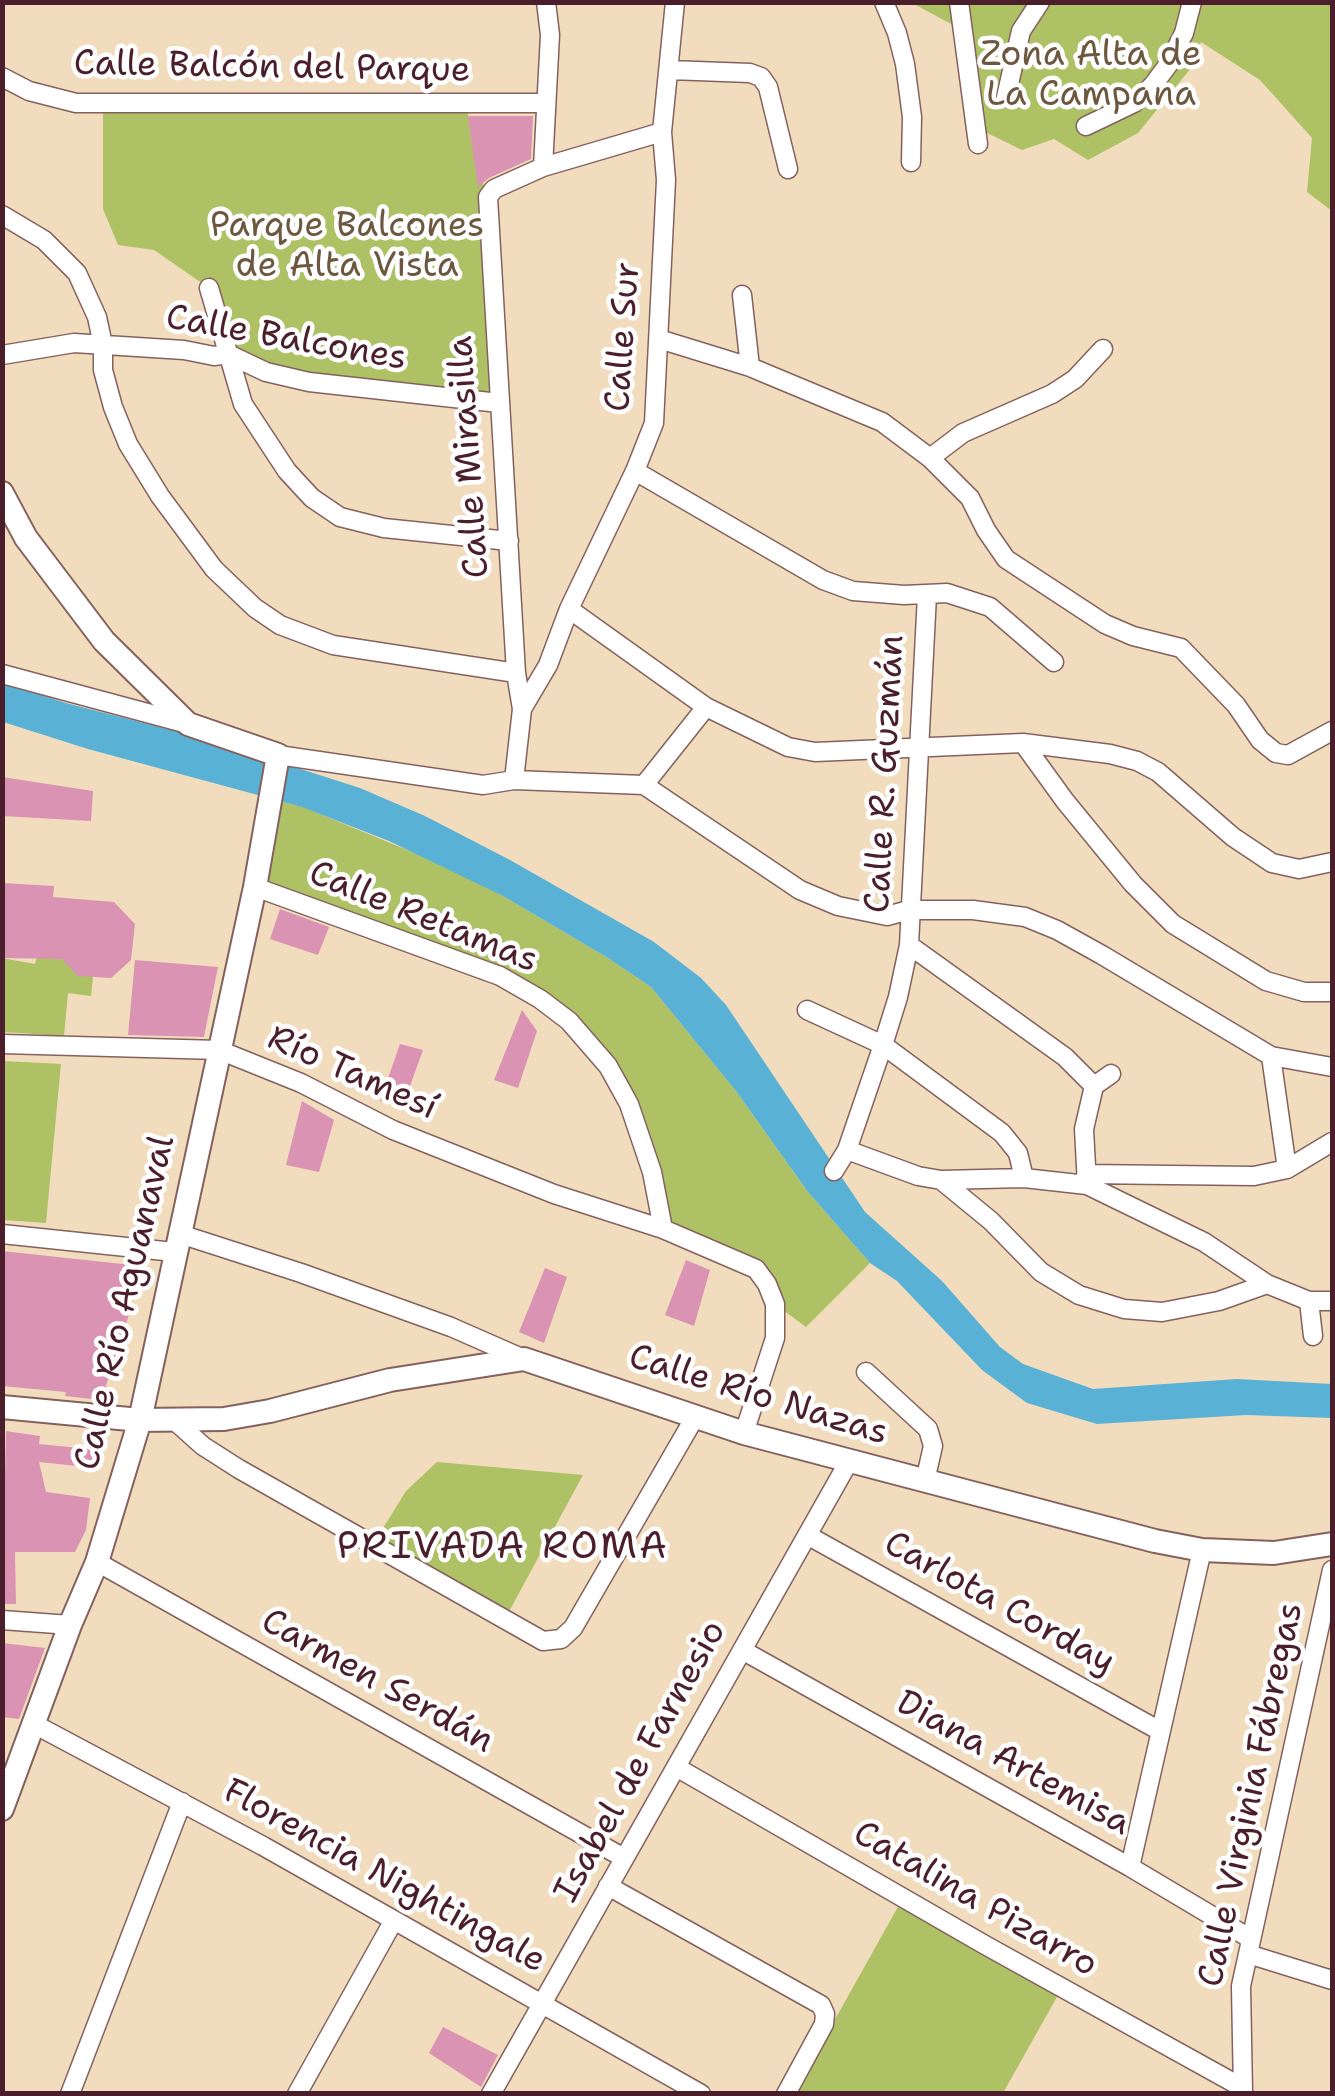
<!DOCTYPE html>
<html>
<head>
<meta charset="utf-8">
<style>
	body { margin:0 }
	#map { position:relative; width:1335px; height:2096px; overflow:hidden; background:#f2dcbe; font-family:"Shantell Sans",sans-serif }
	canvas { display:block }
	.frame { position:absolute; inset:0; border:5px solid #4a1f2b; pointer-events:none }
</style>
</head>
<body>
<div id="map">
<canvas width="1335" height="2096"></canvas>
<div class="frame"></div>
</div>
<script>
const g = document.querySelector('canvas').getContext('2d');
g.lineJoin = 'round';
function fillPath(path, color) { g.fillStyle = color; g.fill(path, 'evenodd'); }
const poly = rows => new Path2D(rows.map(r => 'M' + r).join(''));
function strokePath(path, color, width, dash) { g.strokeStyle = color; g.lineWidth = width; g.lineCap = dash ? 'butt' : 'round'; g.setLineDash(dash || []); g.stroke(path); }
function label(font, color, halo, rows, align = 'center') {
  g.font = font + ' "Shantell Sans",sans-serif'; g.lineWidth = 9; g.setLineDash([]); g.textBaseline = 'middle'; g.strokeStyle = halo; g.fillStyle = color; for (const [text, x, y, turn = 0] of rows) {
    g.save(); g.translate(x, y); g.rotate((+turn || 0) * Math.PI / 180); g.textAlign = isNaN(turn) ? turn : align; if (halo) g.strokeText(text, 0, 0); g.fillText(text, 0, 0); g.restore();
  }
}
const green = poly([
	[912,3,1332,3,1332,211,1307,192,1312,138,1260,80,1201,42,1191,68,1138,133,1088,160,1054,139,1022,150,977,128,953,25],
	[467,110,487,200,499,403,309,382,228,354,209,288,154,250,118,245,103,209,103,111],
	[271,799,303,807,434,861,503,896,608,958,651,987,736,1091,808,1192,870,1263,806,1327,775,1304,767,1284,663,1229,629,1104,540,999,255,887],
	[37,957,62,959,93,977,91,996,68,993,64,1036,3,1032,2,958,35,964],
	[3,1061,61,1064,46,1223,3,1220],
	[437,1462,583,1475,506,1617,375,1541,406,1491],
	[904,1896,1062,1988,1003,2093,788,2094,838,2014]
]);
const water = poly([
	[2,682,66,703,210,740,360,788,425,816,510,860,654,942,701,978,726,1005,865,1212,942,1281,1000,1347,1023,1364,1093,1389,1237,1379,1332,1384,1332,1418,1246,1415,1097,1424,1027,1403,982,1370,897,1281,870,1263,808,1192,736,1091,651,987,608,958,503,896,389,841,302,807,88,749,3,722]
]);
const building = poly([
	[468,116,533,116,531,159,489,178,478,187],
	[2,777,93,791,91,821,2,816],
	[2,883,54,886,53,897,114,902,135,924,131,960,111,978,78,976,62,959,2,958],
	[280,909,329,927,318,955,270,939],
	[135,960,218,967,204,1037,128,1035],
	[522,1010,537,1031,518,1088,494,1080],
	[400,1044,423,1050,402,1108,380,1101],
	[302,1101,334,1120,319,1172,286,1165],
	[2,1251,141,1266,124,1333,101,1400,65,1396,66,1392,2,1386],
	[686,1260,710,1270,694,1326,665,1315],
	[545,1268,567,1277,544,1343,519,1332],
	[6,1431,40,1436,39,1444,99,1450,97,1468,39,1462,46,1492,90,1498,86,1530,75,1552,15,1552,16,1604,2,1604],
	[2,1643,45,1648,19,1719,2,1717],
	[443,2027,498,2055,481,2087,429,2053]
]);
const minor = poly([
	[884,2,897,33,905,64,912,117,911,162],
	[959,2,978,144],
	[670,70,750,73,761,77,768,87,788,169],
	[2,77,29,91,76,103,546,103],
	[1006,97,1021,31,1040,2],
	[1086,126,1134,103,1153,85,1168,65,1184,33,1192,2],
	[543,167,550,35,546,2],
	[2,215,44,240,77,273,97,317,103,345,103,370,113,407,128,444,160,496,214,569,255,608,280,625,333,645,516,673],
	[209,288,243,404,287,471,312,498,340,517,384,528,509,541],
	[742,295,750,367],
	[659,339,750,367,882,422,930,458,970,498,986,530,1006,559,1105,624,1133,636,1181,648,1236,705,1260,740,1276,753,1288,755,1332,731],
	[2,355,74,343,184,350,214,356,228,354,266,372,309,382,499,403],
	[930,458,963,433,1052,394,1075,379,1103,349],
	[635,471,823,580,853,591,904,595,947,593,990,607,1054,662],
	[569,609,706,707,788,747,815,752,1023,743,1110,754,1137,761,1158,772,1233,837,1272,863,1299,869,1332,862],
	[2,674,188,724],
	[522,709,548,665,569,609,635,471,654,423,666,180,662,132,675,2],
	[1023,743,1065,801,1133,884,1173,924,1266,981,1304,992,1332,992],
	[278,755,483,785,514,780,644,785,800,890,838,906,887,916,909,910,973,910,1025,917,1057,930,1102,955,1271,1056,1332,1067],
	[514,780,522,709,516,673,488,197,494,189,543,167,662,132],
	[644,785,706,707],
	[255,887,500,976,540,999,569,1021,608,1066,629,1104,652,1172,663,1229],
	[909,945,1065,1057,1094,1086],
	[807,1010,883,1045,1002,1133,1018,1153,1024,1178],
	[2,1044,219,1050,301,1083,393,1130,554,1194,663,1229,756,1269,767,1284,775,1304,775,1338,744,1433],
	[1271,1056,1287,1169],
	[847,1150,918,1176,941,1180,1024,1178,1087,1185,1204,1242,1267,1284,1309,1301,1313,1336],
	[834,1171,847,1150,883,1045,898,997,909,945,927,595],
	[1086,1174,1254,1176,1287,1169,1332,1142],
	[941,1180,991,1221,1041,1272,1079,1295,1124,1309,1162,1312,1219,1301,1267,1284],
	[1087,1185,1084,1129,1094,1086,1111,1074],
	[2,1234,174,1252],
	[180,1234,301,1273,451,1327,524,1359],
	[1309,1301,1332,1301],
	[866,1372,928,1429,933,1446,925,1481],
	[175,1421,203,1446,239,1469,543,1641,561,1639,573,1628,695,1417],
	[807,1535,1160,1731],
	[97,1562,624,1858],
	[2,1620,70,1625],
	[742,1650,1130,1867,1251,1939],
	[32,1723,263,1846,701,2094],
	[676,1767,985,1945,1243,2088],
	[1130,1867,1202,1550],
	[608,1886,821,2005,825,2014,824,2024,786,2094],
	[1248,1954,1332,1980],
	[1243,2093,1241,1986,1332,1570],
	[70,2094,182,1802],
	[297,2094,394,1920],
	[491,2094,848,1463]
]);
const tertiary = poly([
	[2,493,26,538,104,641,188,724,278,755,255,887,140,1420,97,1562,70,1625,2,1809],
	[2,1407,140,1420,224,1419,270,1411,390,1380,524,1359,744,1433,1155,1541,1202,1550,1274,1553,1332,1544]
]);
const parkNames = [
	["Zona Alta de",1091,56],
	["La Campana",1091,96],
	["Parque Balcones",347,227],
	["de Alta Vista",347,267]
];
const streetNames = [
	["Calle Balcón del Parque",272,68,1],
	["Calle Sur",624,337,-86],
	["Calle Balcones",286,339,10],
	["Calle Mirasilla",470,457,-94],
	["Calle R. Guzmán",886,774,-87],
	["Calle Retamas",423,918,22],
	["Río Tamesí",352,1074,24],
	["Calle Río Aguanaval",126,1303,-77],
	["Calle Río Nazas",758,1396,17],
	["Carlota Corday",999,1604,29],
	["Carmen Serdán",377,1682,29],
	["Isabel de Farnesio",641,1762,-61],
	["Diana Artemisa",1013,1764,29],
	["Calle Virginia Fábregas",1252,1795,-78],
	["Florencia Nightingale",384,1877,29],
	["Catalina Pizarro",975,1900,30]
];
const neighbourhoodNames = [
	["PRIVADA ROMA",503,1548]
];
fillPath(green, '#aec164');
fillPath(water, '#59b2d6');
fillPath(building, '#da93b2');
strokePath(minor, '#85615e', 21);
strokePath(tertiary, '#85615e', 26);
strokePath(minor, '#fff', 18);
strokePath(tertiary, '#fff', 22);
label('35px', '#6d583f', '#fff', parkNames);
label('35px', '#4a1f2b', '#fff', streetNames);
g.letterSpacing = '2.5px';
label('38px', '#4a1f2b', '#fff', neighbourhoodNames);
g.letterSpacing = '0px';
</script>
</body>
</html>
